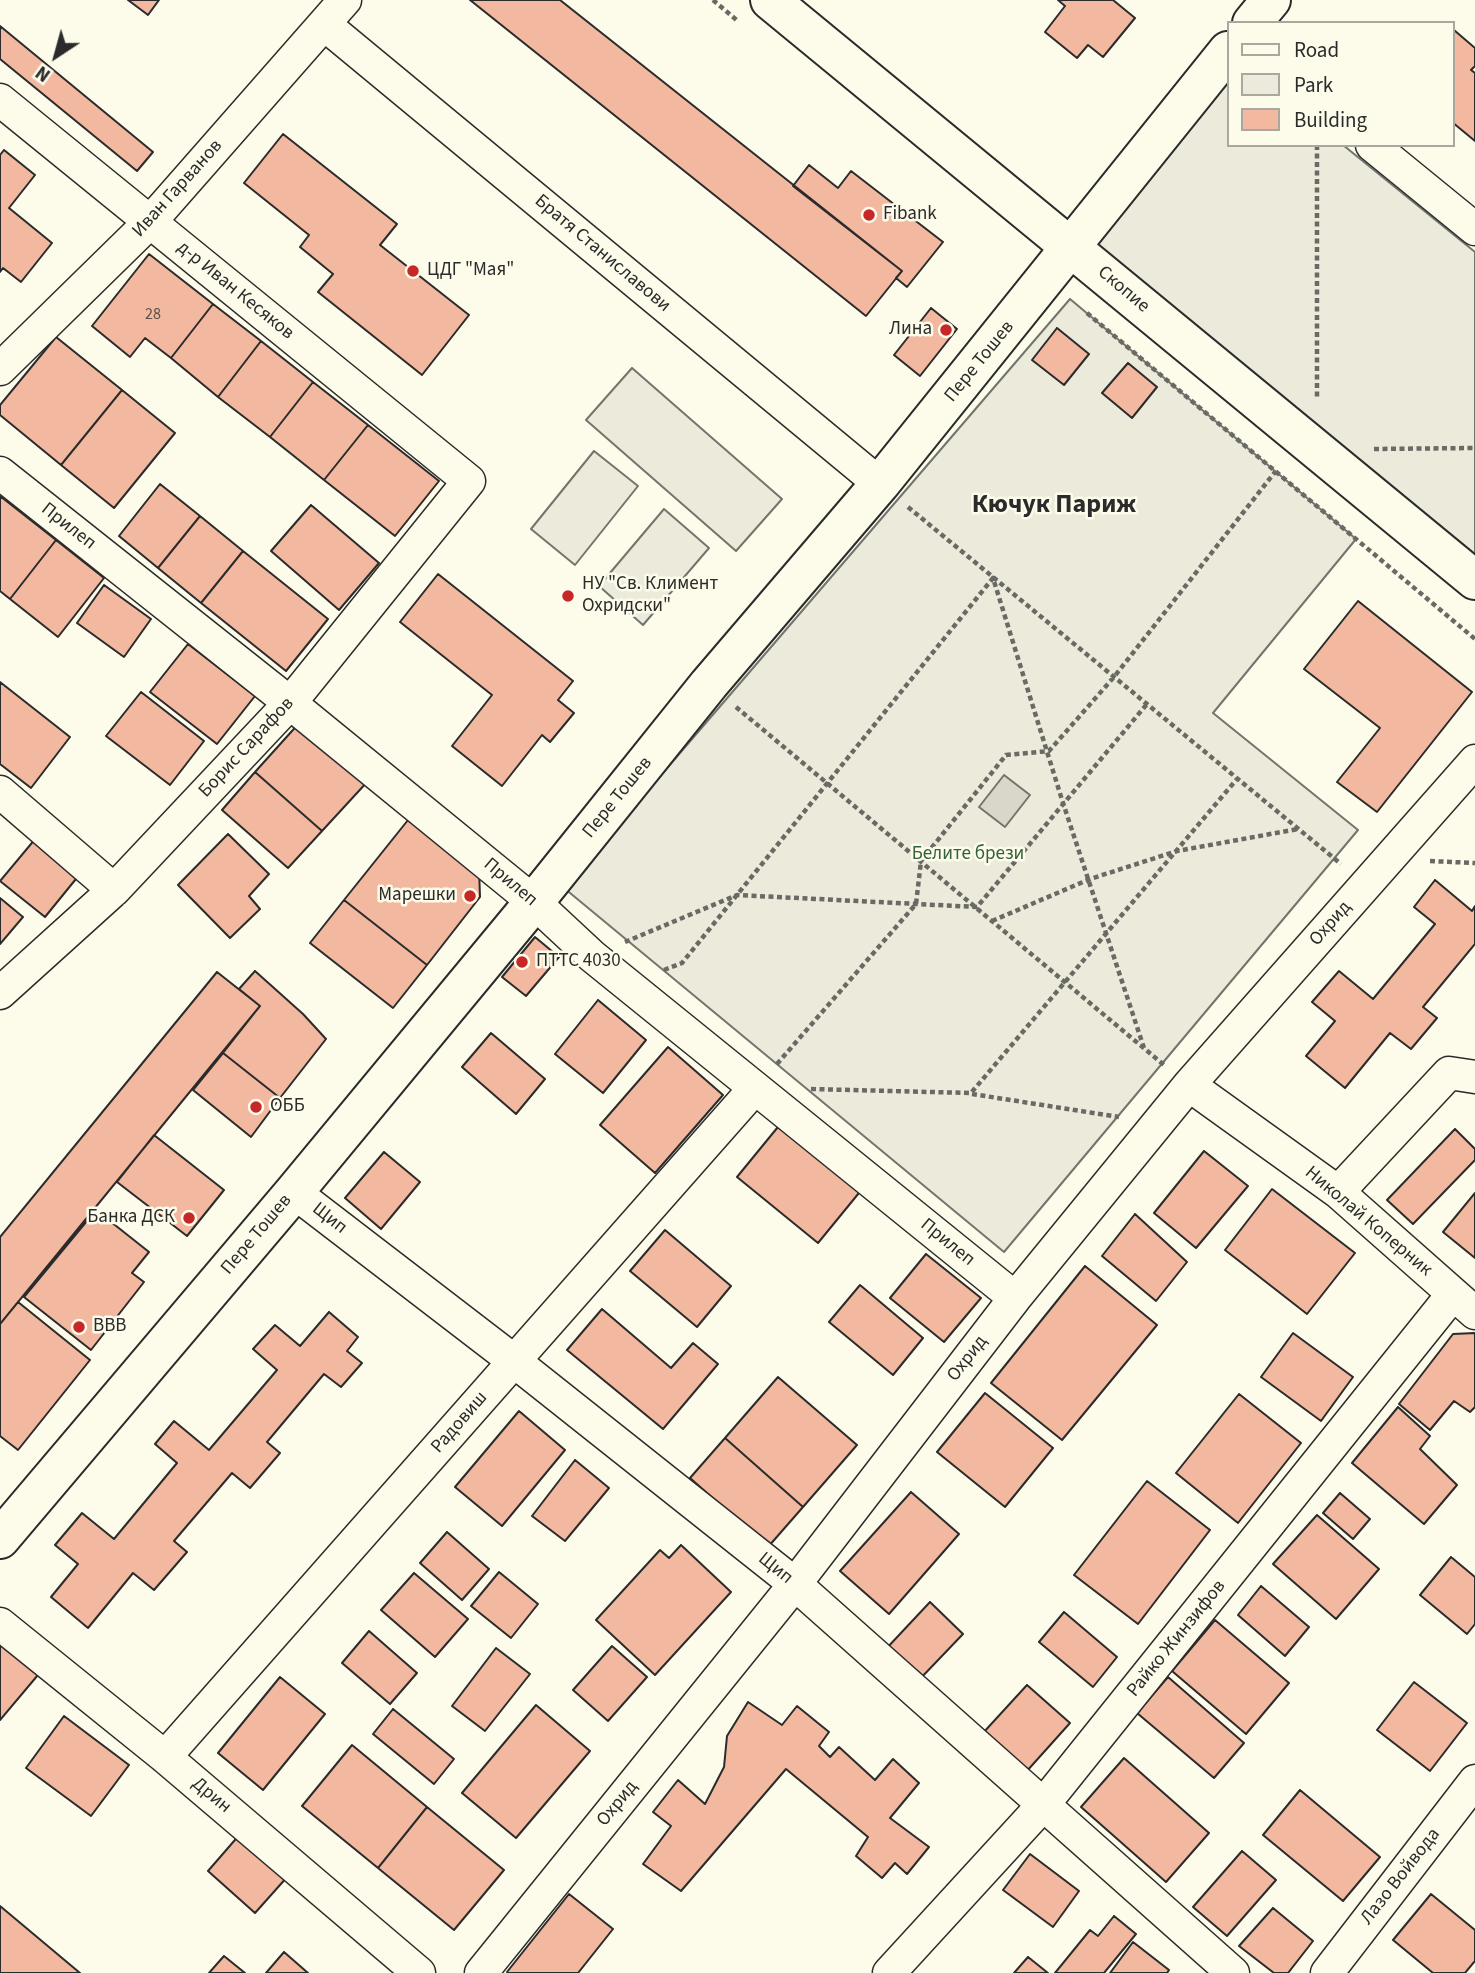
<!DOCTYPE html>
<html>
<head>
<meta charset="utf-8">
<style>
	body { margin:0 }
	#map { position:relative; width:1475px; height:1973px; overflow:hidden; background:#fdfbea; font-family:"Source Sans 3",sans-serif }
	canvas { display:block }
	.legend { position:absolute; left:1227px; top:21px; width:228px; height:126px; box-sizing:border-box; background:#fdfbea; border:2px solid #a9a89e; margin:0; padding:9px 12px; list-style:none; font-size:21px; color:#2b2b2b }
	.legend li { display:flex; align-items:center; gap:14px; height:35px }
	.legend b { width:35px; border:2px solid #a9a89e }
	.north { position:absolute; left:21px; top:21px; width:70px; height:70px; -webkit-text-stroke:5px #fdfbea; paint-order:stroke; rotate:216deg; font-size:19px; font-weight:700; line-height:28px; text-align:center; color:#2b2b2b }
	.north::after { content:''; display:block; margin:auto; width:24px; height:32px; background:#2b2b2b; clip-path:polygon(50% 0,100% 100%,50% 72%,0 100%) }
</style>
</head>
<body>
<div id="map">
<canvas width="1475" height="1973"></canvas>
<ul class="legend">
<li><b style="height:9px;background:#fdfbea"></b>Road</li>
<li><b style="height:19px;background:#ecebdb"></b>Park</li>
<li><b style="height:19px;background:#f2b8a0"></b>Building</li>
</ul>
<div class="north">N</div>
</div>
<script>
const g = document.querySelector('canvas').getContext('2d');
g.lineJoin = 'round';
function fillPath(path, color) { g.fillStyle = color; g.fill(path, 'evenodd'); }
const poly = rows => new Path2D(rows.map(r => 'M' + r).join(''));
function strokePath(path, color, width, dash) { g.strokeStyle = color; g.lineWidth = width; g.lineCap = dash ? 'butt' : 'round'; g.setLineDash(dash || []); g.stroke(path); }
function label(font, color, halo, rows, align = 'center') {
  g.font = font + ' "Source Sans 3",sans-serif'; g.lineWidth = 5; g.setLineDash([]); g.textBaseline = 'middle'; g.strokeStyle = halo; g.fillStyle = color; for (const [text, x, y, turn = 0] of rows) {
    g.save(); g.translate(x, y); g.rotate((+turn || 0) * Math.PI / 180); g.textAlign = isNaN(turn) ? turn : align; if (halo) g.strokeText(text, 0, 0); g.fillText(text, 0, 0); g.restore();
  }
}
const green = poly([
	[1228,74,1228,145,1343,145,1475,252,1475,556,1092,244,1228,74],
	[1070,299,1356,539,1213,713,1358,830,1004,1252,564,888,1070,299],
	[632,368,782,499,736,551,586,420,632,368],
	[594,451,638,486,575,565,531,529,594,451],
	[664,509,709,548,643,625,599,586,664,509]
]);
const water = poly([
	[1004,775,1030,795,1005,827,979,807,1004,775]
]);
const building = poly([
	[128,0,159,0,148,15,128,0],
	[470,0,560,0,902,271,866,316,470,0],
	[1058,0,1113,0,1135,18,1103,57,1088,45,1077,58,1045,32,1065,6,1058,0],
	[0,26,153,152,137,171,0,59,0,26],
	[1454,30,1475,48,1475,66,1471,70,1475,73,1475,141,1452,122,1454,30],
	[283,134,397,224,380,245,469,315,422,375,318,292,333,274,300,247,309,235,244,183,283,134],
	[4,150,35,175,9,208,52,243,21,282,3,268,0,272,0,155,4,150],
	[809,165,838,188,851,171,943,242,907,287,896,278,902,271,793,186,809,165],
	[149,254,213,304,171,358,145,338,130,357,92,326,149,254],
	[213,304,261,341,218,397,171,358,213,304],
	[931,308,957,329,920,376,894,355,931,308],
	[1057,328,1089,354,1064,385,1032,360,1057,328],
	[56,337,122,390,61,465,0,415,0,405,56,337],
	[261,341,313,382,270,437,218,397,261,341],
	[1128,363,1157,387,1132,418,1102,393,1128,363],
	[313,382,368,425,324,480,270,437,313,382],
	[122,390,175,433,114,508,61,465,122,390],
	[368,425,439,481,395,536,324,480,368,425],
	[160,484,200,516,158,568,119,536,160,484],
	[0,496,56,540,10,599,0,591,0,496],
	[311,505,379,563,339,610,271,551,311,505],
	[200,516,243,551,201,603,158,568,200,516],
	[56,540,104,578,58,637,10,599,56,540],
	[243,551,328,619,286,671,201,603,243,551],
	[438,574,573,681,558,700,574,713,550,742,542,735,502,786,452,746,492,695,400,622,438,574],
	[104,585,151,619,124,657,77,623,104,585],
	[1358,601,1472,692,1377,812,1337,782,1380,728,1304,669,1358,601],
	[188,644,255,696,217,744,150,692,188,644],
	[0,682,70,737,31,788,0,764,0,682],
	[141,692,204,741,170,785,106,736,141,692],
	[301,721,368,781,322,831,255,772,301,721],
	[255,772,322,831,288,868,222,810,255,772],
	[412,815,479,868,480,897,427,965,344,900,412,815],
	[228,834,269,874,249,896,260,909,230,938,178,885,228,834],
	[36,838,80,874,45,917,0,881,36,838],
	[1435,880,1472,911,1475,906,1475,944,1423,1007,1437,1018,1411,1049,1390,1033,1345,1088,1306,1056,1335,1021,1312,1002,1339,971,1373,999,1435,924,1414,907,1435,880],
	[0,898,23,917,0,944,0,898],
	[344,900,427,965,393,1008,310,943,344,900],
	[535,937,559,957,526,996,502,977,535,937],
	[255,971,303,1014,326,1039,280,1098,223,1053,260,1006,239,989,255,971],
	[217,972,260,1006,0,1324,0,1237,217,972],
	[598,1000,646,1040,603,1093,555,1054,598,1000],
	[491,1033,545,1079,516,1114,462,1067,491,1033],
	[668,1047,723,1095,655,1173,600,1125,668,1047],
	[223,1053,280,1098,251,1137,193,1090,223,1053],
	[782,1122,863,1188,818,1243,737,1177,782,1122],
	[1455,1129,1475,1149,1475,1160,1413,1224,1387,1200,1455,1129],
	[154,1135,224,1190,187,1236,117,1182,154,1135],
	[1204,1151,1248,1186,1196,1248,1154,1213,1204,1151],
	[384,1152,420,1182,381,1229,345,1198,384,1152],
	[1272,1189,1355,1253,1307,1314,1225,1250,1272,1189],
	[1475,1193,1475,1258,1443,1232,1475,1193],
	[96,1210,149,1252,132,1273,144,1282,91,1350,24,1297,96,1210],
	[1135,1214,1187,1262,1156,1301,1102,1256,1135,1214],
	[665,1230,731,1286,697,1327,630,1271,665,1230],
	[926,1254,981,1298,944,1342,890,1298,926,1254],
	[1085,1266,1157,1325,1062,1440,991,1383,1085,1266],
	[860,1285,923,1338,893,1375,829,1322,860,1285],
	[18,1302,90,1360,18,1450,0,1436,0,1324,18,1302],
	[602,1309,671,1368,693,1343,718,1364,663,1429,567,1350,602,1309],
	[329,1312,358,1337,347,1351,362,1363,341,1387,324,1374,267,1442,280,1453,250,1488,232,1473,174,1541,187,1552,154,1590,133,1573,88,1628,51,1597,78,1564,55,1545,82,1513,114,1539,177,1463,155,1444,174,1421,209,1450,277,1370,253,1349,275,1325,300,1346,329,1312],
	[1293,1333,1353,1377,1321,1421,1261,1377,1293,1333],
	[1475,1333,1475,1407,1470,1412,1454,1401,1430,1430,1399,1404,1453,1334,1475,1333],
	[778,1377,857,1445,803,1507,725,1438,778,1377],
	[985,1393,1053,1448,1005,1507,937,1452,985,1393],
	[1239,1394,1301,1443,1238,1523,1176,1473,1239,1394],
	[1398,1407,1430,1436,1420,1449,1457,1485,1424,1524,1352,1463,1398,1407],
	[519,1411,565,1450,502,1526,455,1487,519,1411],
	[725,1438,803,1507,768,1547,690,1478,725,1438],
	[575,1460,609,1488,565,1541,532,1516,575,1460],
	[1147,1481,1210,1530,1138,1624,1074,1575,1147,1481],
	[911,1492,959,1534,889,1614,840,1571,911,1492],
	[1340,1493,1370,1519,1353,1539,1323,1513,1340,1493],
	[1317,1515,1379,1569,1336,1619,1273,1564,1317,1515],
	[447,1532,489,1569,462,1600,420,1563,447,1532],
	[681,1545,731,1592,655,1675,596,1620,660,1550,669,1558,681,1545],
	[1451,1557,1475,1577,1475,1624,1467,1634,1420,1595,1451,1557],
	[499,1572,538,1604,511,1638,471,1606,499,1572],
	[414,1573,468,1619,435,1657,381,1610,414,1573],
	[1261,1586,1309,1627,1285,1656,1238,1615,1261,1586],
	[930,1602,963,1634,918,1681,885,1650,930,1602],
	[1064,1612,1117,1657,1093,1687,1039,1642,1064,1612],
	[1215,1620,1289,1683,1246,1734,1172,1671,1215,1620],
	[369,1631,417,1673,390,1704,342,1663,369,1631],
	[0,1633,43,1669,0,1720,0,1633],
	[612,1646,647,1677,608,1721,573,1690,612,1646],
	[496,1648,530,1674,485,1731,452,1706,496,1648],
	[280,1677,325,1714,263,1790,218,1753,280,1677],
	[1168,1677,1244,1743,1214,1778,1137,1713,1168,1677],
	[1414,1682,1467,1723,1430,1771,1377,1730,1414,1682],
	[1027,1685,1070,1723,1026,1772,983,1733,1027,1685],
	[748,1702,782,1725,797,1706,829,1732,819,1746,830,1757,839,1747,875,1780,893,1759,919,1783,890,1818,929,1847,907,1874,895,1863,882,1878,856,1856,868,1837,786,1769,681,1891,643,1864,671,1826,653,1812,678,1780,705,1804,724,1767,727,1736,748,1702],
	[536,1705,590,1751,516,1838,462,1793,536,1705],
	[393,1709,454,1759,434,1784,373,1734,393,1709],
	[64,1716,129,1765,91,1816,26,1768,64,1716],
	[352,1745,427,1807,378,1868,302,1806,352,1745],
	[1124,1758,1209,1833,1166,1882,1081,1807,1124,1758],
	[1300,1790,1380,1857,1343,1901,1263,1835,1300,1790],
	[427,1807,504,1870,454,1930,378,1868,427,1807],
	[241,1833,288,1876,255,1913,208,1871,241,1833],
	[1242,1851,1276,1880,1227,1936,1193,1907,1242,1851],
	[1030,1854,1079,1891,1053,1927,1003,1890,1030,1854],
	[569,1894,613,1929,578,1973,508,1973,507,1972,569,1894],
	[1431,1894,1475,1930,1475,1961,1465,1973,1433,1973,1393,1940,1431,1894],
	[0,1906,80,1973,0,1973,0,1906],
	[1273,1908,1313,1941,1288,1973,1274,1973,1239,1946,1273,1908],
	[1114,1916,1136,1934,1104,1973,1055,1973,1090,1930,1098,1936,1114,1916],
	[1133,1942,1169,1970,1167,1973,1110,1973,1133,1942],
	[284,1952,308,1973,266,1973,284,1952],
	[224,1956,245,1973,209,1973,224,1956],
	[1028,1957,1048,1973,1014,1973,1028,1957]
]);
const path = poly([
	[713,0,739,22],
	[1317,145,1317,400],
	[1087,313,1475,639],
	[1374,449,1475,448],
	[908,507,1341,864],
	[736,707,1164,1065],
	[1430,861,1475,863],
	[992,921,1090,879,1177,851,1298,829],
	[625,942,737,895,977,907,1147,704],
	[664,970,682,963,993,578,1063,803,1144,1048],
	[777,1064,916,904,921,861,1006,755,1049,751,1114,677,1275,472],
	[811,1089,971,1093,1237,779],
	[972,1094,1119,1117]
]);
const street = poly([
	[324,24,880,484],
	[0,100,469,481,290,703,114,890,0,993],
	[1372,145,1475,229],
	[0,369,150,222,345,0],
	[0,473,290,703,534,902,592,956,1015,1298],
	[0,792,114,890],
	[1189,1085,1338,1192,1475,1313],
	[294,1192,514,1361,795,1584,1233,1973],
	[1338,1192,1449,1073,1475,1077],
	[0,1624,165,1757,419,1973],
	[165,1757,755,1088],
	[481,1973,795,1584,1015,1298,1189,1085,1475,761],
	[889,1973,1043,1805,1453,1294],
	[1327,1973,1475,1781]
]);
const secondary = poly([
	[770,0,1475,580],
	[1252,23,1271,0],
	[0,1539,294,1192,534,902,709,684,880,484,1228,51]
]);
const markers = [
	[869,215,7,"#c62828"],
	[413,271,7,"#c62828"],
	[946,330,7,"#c62828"],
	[568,596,7,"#c62828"],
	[470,896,7,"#c62828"],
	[522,962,7,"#c62828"],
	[256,1107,7,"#c62828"],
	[189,1218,7,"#c62828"],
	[79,1327,7,"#c62828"]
];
const numberNames = [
	["28",153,315]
];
const streetNames = [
	["Иван Гарванов",178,189,-48],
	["Братя Станиславови",602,254,40],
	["Скопие",1123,290,40],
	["д-р Иван Кесяков",235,291,39],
	["Пере Тошев",980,362,-51],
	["Прилеп",68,527,38],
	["Борис Сарафов",247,748,-47],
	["Пере Тошев",618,798,-51],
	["Прилеп",510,883,40],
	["Охрид",1331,924,-49],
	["Щип",329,1219,38],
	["Николай Коперник",1368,1222,40],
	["Пере Тошев",257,1235,-50],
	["Прилеп",947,1243,39],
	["Охрид",968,1359,-52],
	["Радовиш",460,1423,-49],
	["Щип",775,1569,39],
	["Райко Жинзифов",1177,1639,-51],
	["Дрин",211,1796,40],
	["Охрид",618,1804,-51],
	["Лазо Войвода",1401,1877,-52]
];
const poiNames = [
	["Fibank",883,215],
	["ЦДГ \"Мая\"",427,271],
	["Лина",932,330,"right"],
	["НУ \"Св. Климент",582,585],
	["Охридски\"",582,607],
	["Марешки",456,896,"right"],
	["ПТТС 4030",536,962],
	["ОББ",270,1107],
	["Банка ДСК",175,1218,"right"],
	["BBB",93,1327]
];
const parkNames = [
	["Белите брези",968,855]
];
const districtNames = [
	["Кючук Париж",1054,506]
];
fillPath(green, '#ecebdb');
strokePath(green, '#74746e', 2);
fillPath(water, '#d8d7c9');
strokePath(water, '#74746e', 2);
fillPath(building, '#f2b8a0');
strokePath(building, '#2b2b2b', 2);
strokePath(street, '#2b2b2b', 35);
strokePath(secondary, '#2b2b2b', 42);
strokePath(path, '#6a6964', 4.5, [5, 3.5]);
strokePath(street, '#fdfbea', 32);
strokePath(secondary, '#fdfbea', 38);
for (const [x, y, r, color] of markers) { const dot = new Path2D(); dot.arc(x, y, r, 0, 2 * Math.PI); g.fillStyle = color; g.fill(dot); strokePath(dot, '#fdfbea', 2.5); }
label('16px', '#5d4e48', null, numberNames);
label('19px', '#2b2b2b', '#fdfbea', streetNames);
label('19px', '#2b2b2b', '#fdfbea', poiNames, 'left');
label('19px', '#34623c', '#fdfbea', parkNames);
label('bold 26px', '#2b2b2b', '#fdfbea', districtNames);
</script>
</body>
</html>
